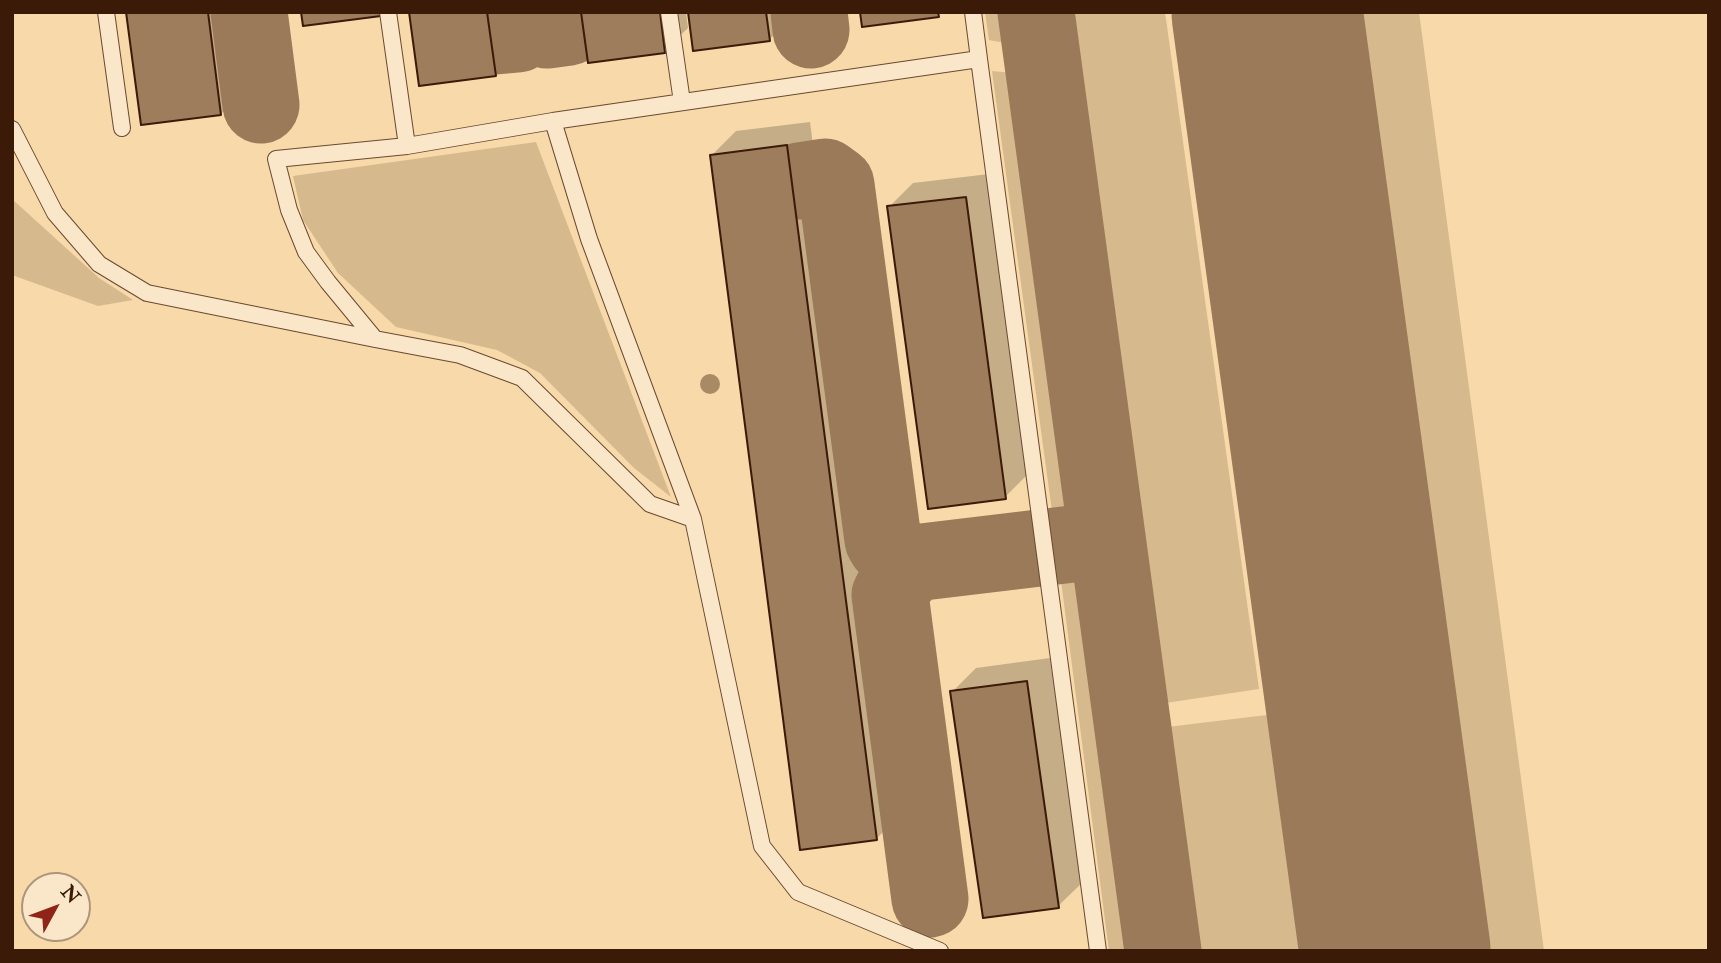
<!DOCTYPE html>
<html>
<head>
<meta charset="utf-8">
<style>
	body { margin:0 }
	#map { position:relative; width:1721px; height:963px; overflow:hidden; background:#f7d9aa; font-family:"IM FELL Double Pica",serif }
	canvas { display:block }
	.frame { position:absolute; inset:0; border:14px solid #3c1a08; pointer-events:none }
	.north { position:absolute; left:21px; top:872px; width:70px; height:70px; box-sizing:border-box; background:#fae6c8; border:2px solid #ae947b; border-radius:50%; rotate:49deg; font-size:19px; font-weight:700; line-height:28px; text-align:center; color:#3c1a08 }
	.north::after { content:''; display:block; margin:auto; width:24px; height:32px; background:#8f2418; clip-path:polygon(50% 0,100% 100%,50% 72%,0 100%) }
</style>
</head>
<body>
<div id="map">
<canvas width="1721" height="963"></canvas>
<div class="frame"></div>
<div class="north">N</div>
</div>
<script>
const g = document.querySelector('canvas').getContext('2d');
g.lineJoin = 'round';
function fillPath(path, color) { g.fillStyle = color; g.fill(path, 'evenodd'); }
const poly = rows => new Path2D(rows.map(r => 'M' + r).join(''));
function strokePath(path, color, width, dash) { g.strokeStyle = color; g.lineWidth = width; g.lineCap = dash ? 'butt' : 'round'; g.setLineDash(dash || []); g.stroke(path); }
const green = poly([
	[985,12,1007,12,1010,44,989,40],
	[1063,12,1165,12,1259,689,1152,705],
	[1204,12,1223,12,1348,951,1330,951],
	[1318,12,1419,12,1544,951,1449,951],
	[992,71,1014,73,1079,531,1054,526],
	[536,142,671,497,634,468,540,373,497,350,396,327,338,273,303,220,293,176],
	[12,199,99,278,133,300,98,306,12,275],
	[1089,562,1138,951,1109,951,1059,565],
	[1267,715,1300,951,1189,951,1159,728]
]);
const shadow = poly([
	[127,12,234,12,244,90,221,114],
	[411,12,514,12,519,51,495,75],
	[583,12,686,12,688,28,664,51],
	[690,12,793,12,793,15,770,39],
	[810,122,900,815,876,839,712,155,736,131],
	[989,174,1029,473,1005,497,889,207,913,183],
	[1050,658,1082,883,1058,906,952,692,976,668]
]);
const taxiway = poly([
	[249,12,261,105],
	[809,12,811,30],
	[1036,12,1163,951],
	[496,36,518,34,536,23,547,30,569,27],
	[799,181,825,177,836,185,883,540,886,545,899,557,914,563,1106,540],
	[914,563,899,578,890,595,930,899]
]);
const runway = poly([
	[1267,12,1395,951]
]);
const building = poly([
	[126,12,208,12,221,115,141,125,126,12],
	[301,12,380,12,381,16,303,26,301,12],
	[409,12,487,12,496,76,419,86,409,12],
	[581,12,660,12,665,53,588,63,581,12],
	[688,12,766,12,770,41,693,51,688,12],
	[860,12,938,12,939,17,862,27,860,12],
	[787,145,877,840,800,850,710,155,787,145],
	[966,197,1006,499,928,509,887,206,966,197],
	[1027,681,1059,908,983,918,950,691,1027,681]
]);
const lane = poly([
	[106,12,122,128],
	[388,12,407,146,553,121,979,59,1098,951],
	[669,12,682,102],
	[973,12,979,59],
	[553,121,589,239,693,519,762,846,798,892,940,951],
	[12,129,55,213,99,264,147,293,375,339],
	[407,146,276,159,289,210,306,252,328,282,375,339,460,355,522,378,650,504,693,519]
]);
const trees = [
	[710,384]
];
fillPath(green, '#d7b98e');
fillPath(shadow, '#0003');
strokePath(taxiway, '#9a7a59', 77);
strokePath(runway, '#9a7a59', 191);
fillPath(building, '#9d7d5c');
strokePath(building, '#3c1a08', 2);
strokePath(lane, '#6b4a30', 18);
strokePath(lane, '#fae6c8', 16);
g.fillStyle = '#a98a67';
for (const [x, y] of trees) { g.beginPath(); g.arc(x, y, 10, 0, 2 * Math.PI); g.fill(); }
</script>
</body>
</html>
